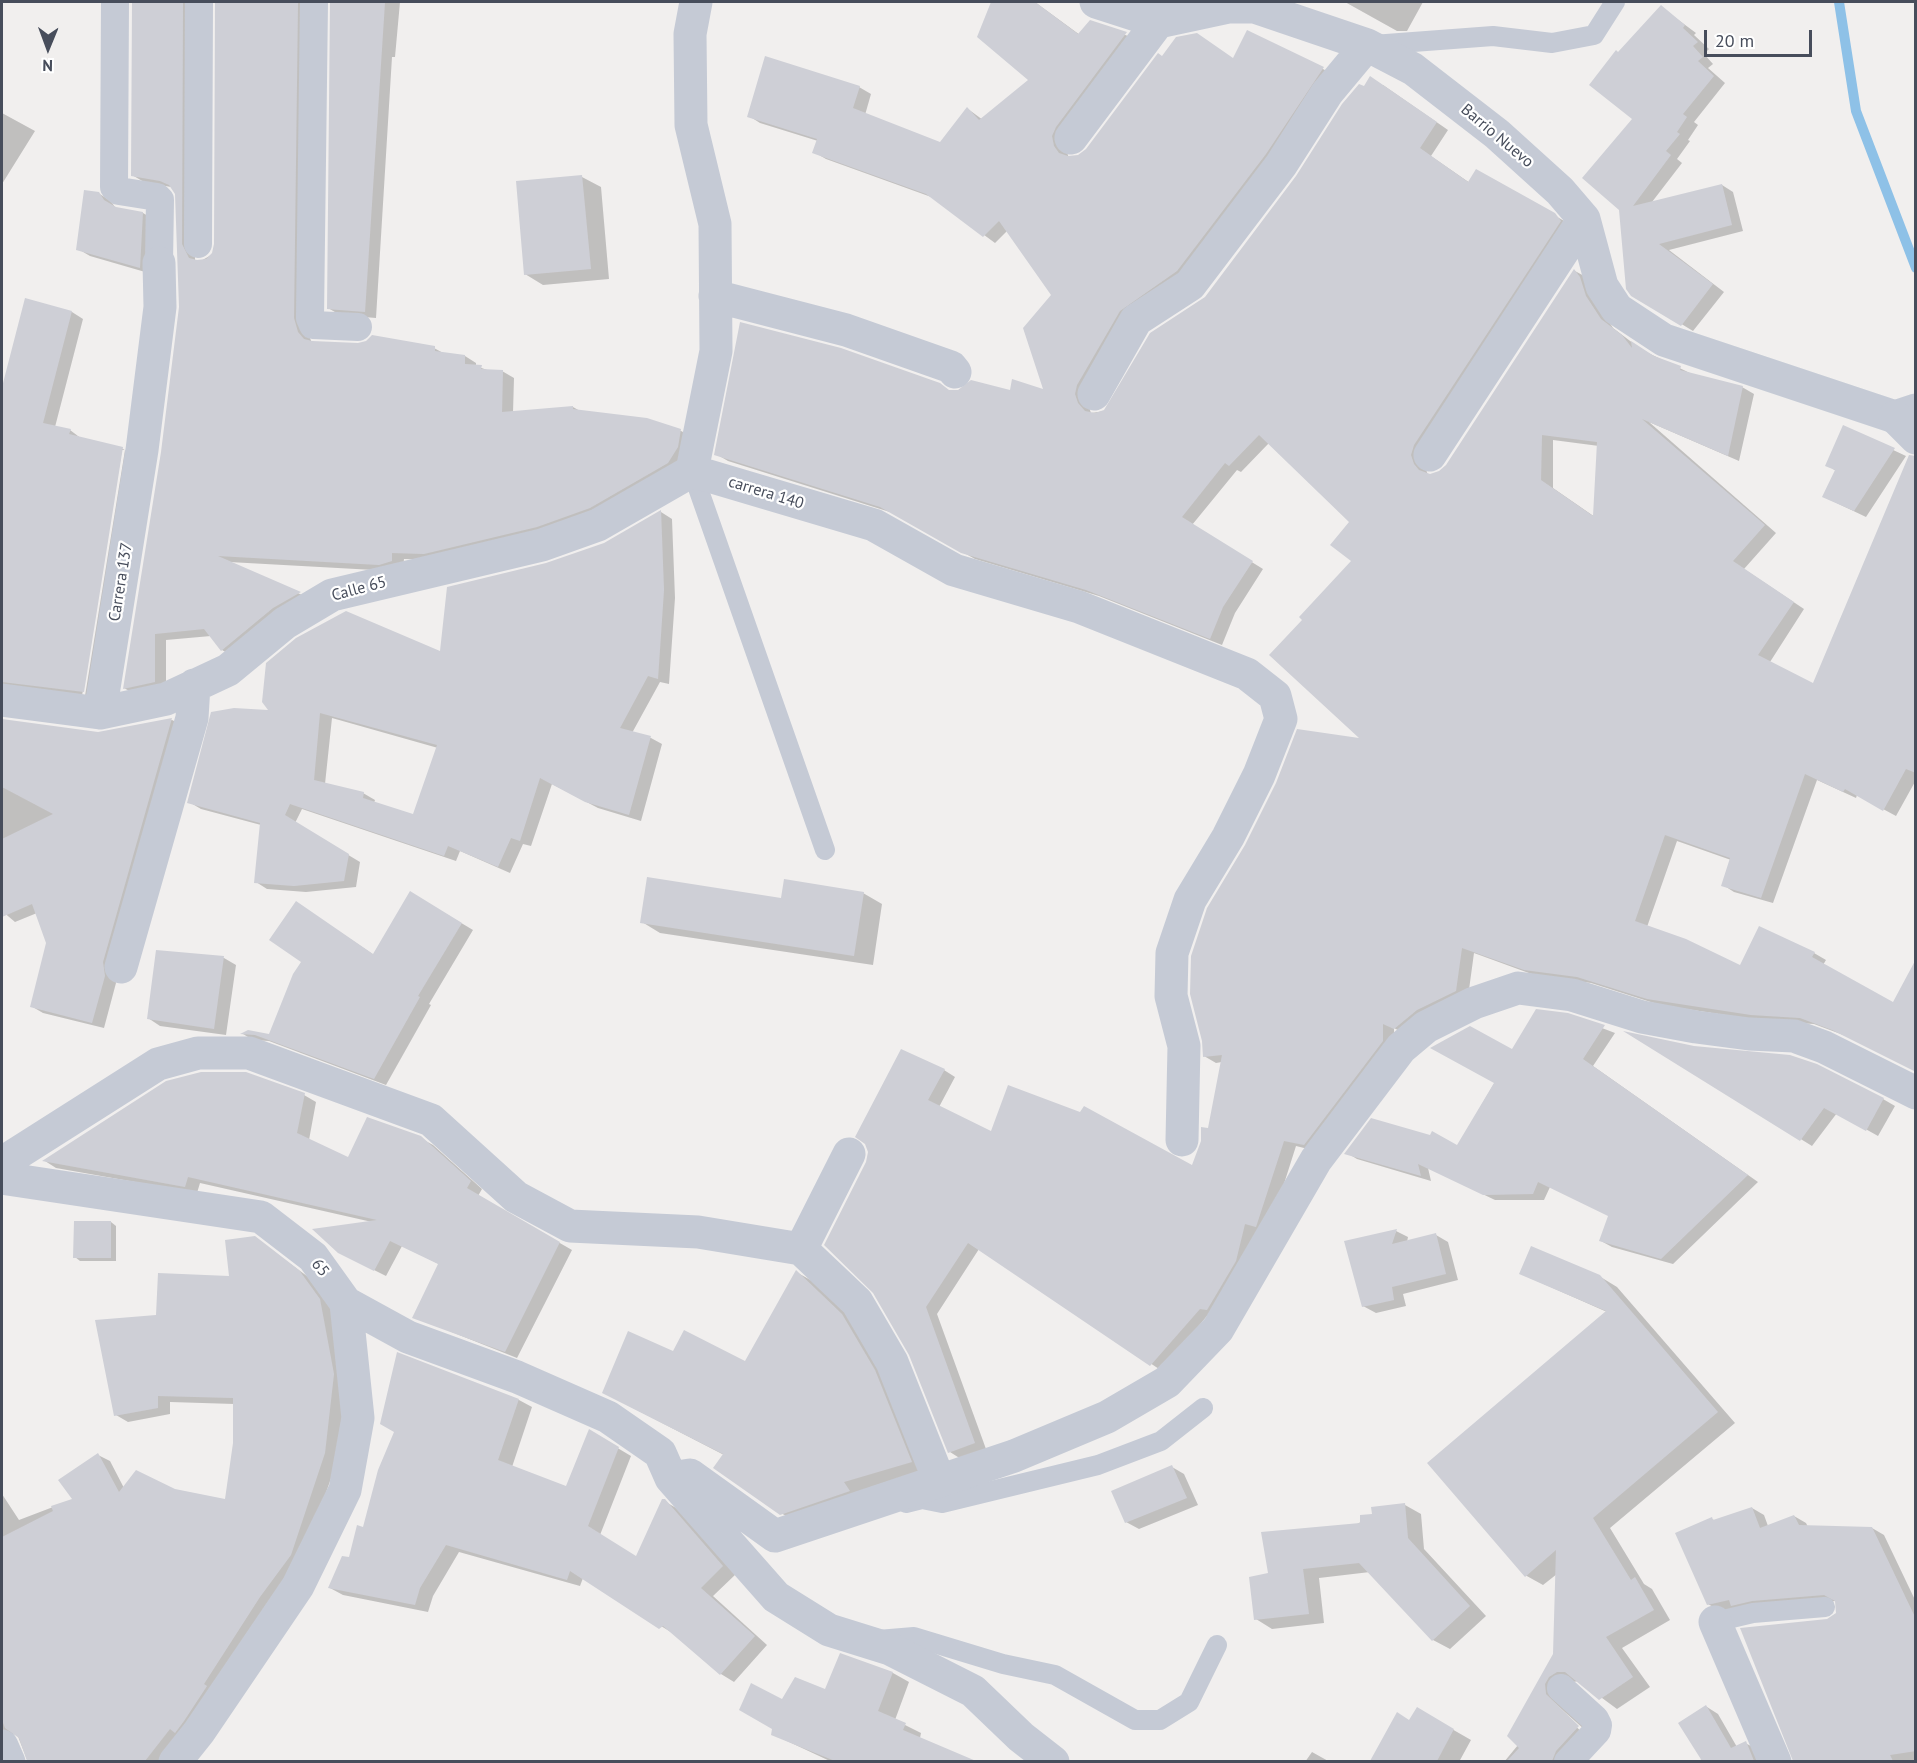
<!DOCTYPE html>
<html>
<head>
<meta charset="utf-8">
<style>
	body { margin:0 }
	#map { position:relative; width:1917px; height:1763px; overflow:hidden; background:#f1efee; font-family:"PT Sans",sans-serif }
	canvas { display:block }
	.frame { position:absolute; inset:0; border:3px solid #474d5b; pointer-events:none }
	.north { position:absolute; left:18px; top:18px; width:60px; height:60px; -webkit-text-stroke:4px #fff; paint-order:stroke; rotate:181deg; font-size:16px; font-weight:700; line-height:24px; text-align:center; color:#474d5b }
	.north::after { content:''; display:block; margin:auto; width:21px; height:27px; background:#474d5b; clip-path:polygon(50% 0,100% 100%,50% 72%,0 100%) }
	.scale { position:absolute; left:1704px; top:30px; width:108px; height:27px; box-sizing:border-box; border:3px solid #474d5b; border-top:0; padding-left:8px; font-size:18px; line-height:21px; white-space:nowrap; color:#474d5b; -webkit-text-stroke:4px #fff; paint-order:stroke }
</style>
</head>
<body>
<div id="map">
<canvas width="1917" height="1763"></canvas>
<div class="frame"></div>
<div class="north">N</div>
<div class="scale">20 m</div>
</div>
<script>
const g = document.querySelector('canvas').getContext('2d');
g.lineJoin = 'round';
function fillPath(path, color) { g.fillStyle = color; g.fill(path, 'evenodd'); }
const poly = rows => new Path2D(rows.map(r => 'M' + r).join(''));
function strokePath(path, color, width, dash) { g.strokeStyle = color; g.lineWidth = width; g.lineCap = dash ? 'butt' : 'round'; g.setLineDash(dash || []); g.stroke(path); }
function label(font, color, halo, rows, align = 'center') {
  g.font = font + ' "PT Sans",sans-serif'; g.lineWidth = 4.5; g.setLineDash([]); g.textBaseline = 'middle'; g.strokeStyle = halo; g.fillStyle = color; for (const [text, x, y, turn = 0] of rows) {
    g.save(); g.translate(x, y); g.rotate((+turn || 0) * Math.PI / 180); g.textAlign = isNaN(turn) ? turn : align; if (halo) g.strokeText(text, 0, 0); g.fillText(text, 0, 0); g.restore();
  }
}
const shadow = poly([
	[133,2,198,2,194,9,195,260,199,262,213,254,216,244,217,2,313,2,305,326,312,343,434,348,445,354,465,356,476,363,476,366,490,371,502,371,514,378,513,413,573,407,580,411,681,431,693,437,689,454,602,514,436,560,404,559,403,568,392,571,229,562,311,599,234,657,222,650,211,636,166,640,166,688,136,695,124,688,162,453,180,307,177,194,171,187,144,182,132,175],
	[332,2,400,2,395,57,392,57,376,318,340,315,328,308],
	[1017,2,1035,2,1080,35,1090,21,1138,40,1064,144,1069,158,1078,157,1087,150,1162,58,1234,59,1248,32,1335,75,1087,401,1091,413,1105,411,1206,298,1364,88,1383,85,1448,130,1431,156,1470,183,1476,171,1566,222,1423,461,1428,475,1439,473,1447,466,1575,271,1586,277,1598,304,1613,328,1642,350,1692,374,1742,387,1754,394,1739,461,1649,422,1776,533,1744,569,1804,609,1770,662,1813,685,1916,465,1916,780,1896,816,1857,795,1856,798,1817,780,1773,903,1734,892,1723,885,1731,860,1677,841,1647,927,1741,967,1814,953,1826,960,1823,965,1916,1071,1846,1036,1814,1024,1764,1021,1660,1005,1591,983,1537,976,1474,953,1468,997,1407,1035,1394,1028,1394,1048,1316,1151,1296,1146,1269,1231,1247,1267,1162,1371,979,1249,937,1314,986,1449,961,1459,950,1452,911,1354,874,1292,826,1245,944,1070,955,1077,939,1107,992,1133,1192,1167,1210,1130,1222,1062,1216,1063,1204,1056,1364,740,1304,620,1353,561,1351,522,1269,443,1241,472,1237,470,1192,525,1263,569,1235,613,1222,645,1099,596,975,559,893,513,728,461,716,454,951,391,1046,391,1053,295,1007,231,995,243,934,198,826,159,814,152,818,141,760,123,749,116,859,87,871,94,865,115,941,144,968,109,983,120,1031,80,992,47],
	[1553,440,1599,446,1595,517,1553,488],
	[1345,2,1423,2,1407,31,1397,31],
	[1661,7,1696,33,1694,35,1709,49,1704,54,1713,64,1708,68,1725,83,1694,122,1698,125,1688,140,1690,141,1677,159,1682,163,1652,202,1722,185,1733,192,1743,231,1669,250,1724,292,1693,331,1632,294,1634,119,1619,54],
	[2,113,35,131,2,184],
	[582,177,601,187,609,279,543,285,525,274],
	[98,193,111,201,116,209,143,213,155,220,152,274,90,256,78,249],
	[26,300,72,312,83,319,55,427,70,430,82,439,123,449,135,456,96,698,85,696,125,450,122,450,82,696,2,693,2,393],
	[1844,427,1906,456,1866,517,1824,497,1836,471,1827,465],
	[661,512,672,519,675,598,669,684,660,682,632,733,651,738,662,744,641,821,598,808,552,784,531,846,523,844,510,873,460,851,456,861,302,809,295,823,360,862,356,887,306,892,267,889,256,882,261,825,201,809,189,802,272,712,441,653,547,565,605,544],
	[332,718,438,748,414,816,374,803,375,800,363,793,325,784],
	[2,720,98,733,172,720,184,726,114,969,116,983,104,1028,43,1013,31,1006,48,943,37,913,15,922,2,911],
	[411,893,473,930,429,1004,431,1005,386,1085,269,1041,253,1040,243,1034,249,1031,270,1036,303,962,297,903,374,955],
	[863,893,882,904,873,965,660,933,642,922,782,900],
	[157,952,224,958,236,965,226,1035,160,1026,148,1018],
	[1568,1015,1615,1033,1593,1066,1758,1182,1673,1264,1612,1247,1601,1241,1610,1216,1550,1187,1544,1200,1495,1200,1428,1168,1431,1181,1357,1159,1347,1153,1457,1147,1513,1051],
	[1631,1034,1883,1099,1895,1106,1878,1136,1837,1113,1812,1146],
	[304,1095,316,1102,309,1140,349,1159,420,1138,433,1145,482,1189,478,1196,572,1250,517,1358,414,1317,439,1264,402,1246,386,1276,352,1259,372,1222,200,1183,197,1193,56,1168,45,1161],
	[111,1222,116,1226,116,1261,80,1261,75,1257],
	[1396,1231,1408,1237,1407,1242,1436,1235,1448,1242,1458,1280,1403,1294,1406,1306,1376,1313,1363,1306],
	[255,1238,311,1279,332,1307,346,1381,337,1461,302,1562,162,1762,28,1762,17,1734,8,1735,2,1739,2,1494,19,1520,74,1499,98,1455,110,1461,124,1488,175,1490,227,1501,235,1443,234,1404,170,1402,170,1414,128,1422,116,1415,157,1317,231,1277],
	[796,1272,818,1284,864,1328,933,1474,803,1526,781,1513,724,1455,604,1393,674,1353,745,1363],
	[1521,1274,1599,1276,1617,1287,1735,1423,1610,1528,1644,1584,1652,1589,1670,1620,1622,1648,1650,1687,1617,1709,1579,1681,1573,1682,1595,1737,1573,1762,1504,1762,1518,1745,1554,1655,1557,1574,1543,1585,1525,1575,1607,1312],
	[1549,1698,1585,1730,1583,1733,1549,1702],
	[398,1354,519,1400,532,1407,512,1467,567,1488,589,1431,631,1456,600,1535,637,1558,664,1501,678,1509,736,1574,713,1596,767,1645,734,1682,721,1674,674,1634,583,1578,580,1586,459,1552,433,1596,428,1612,343,1595,330,1588,350,1559,364,1528,396,1432],
	[1172,1467,1184,1474,1198,1505,1139,1529,1126,1522],
	[1405,1505,1421,1514,1424,1549,1486,1616,1450,1649,1433,1640,1370,1572,1319,1578,1324,1623,1272,1629,1256,1619,1269,1574,1373,1515],
	[1752,1508,1764,1515,1768,1526,1794,1516,1806,1523,1808,1527,1872,1528,1884,1535,1916,1602,1916,1762,1795,1762,1794,1754,1827,1620,1837,1613,1836,1601,1720,1611,1708,1604,1712,1519,1716,1521],
	[841,1655,893,1673,909,1682,895,1720,921,1733,920,1738,956,1757,954,1762,832,1762,772,1734,783,1701,826,1691],
	[1707,1707,1718,1714,1737,1747,1745,1743,1757,1749,1763,1762,1697,1762,1702,1759],
	[1417,1709,1471,1740,1459,1762,1372,1762,1398,1714,1410,1721],
	[1312,1752,1330,1762,1305,1762]
]);
const stream = poly([
	[1839,2,1856,111,1916,268]
]);
const building = poly([
	[132,2,183,2,182,244,189,258,197,260,206,259,212,253,214,244,215,2,298,2,294,318,298,332,304,339,312,341,358,343,366,341,372,335,435,346,435,351,465,355,465,364,482,365,481,369,503,370,502,412,573,406,573,409,647,418,681,429,678,447,668,463,590,508,537,527,424,554,392,553,392,561,379,565,218,556,301,592,273,608,221,651,204,629,155,634,155,682,123,689,161,452,179,307,175,194,169,185,160,181,131,176],
	[330,2,385,2,365,312,327,309],
	[991,2,1035,2,1078,34,1090,20,1127,32,1056,127,1052,136,1054,146,1059,153,1068,156,1078,155,1086,149,1158,53,1162,56,1176,37,1197,33,1233,58,1247,30,1324,67,1266,154,1177,271,1120,311,1077,385,1075,394,1078,403,1085,411,1095,413,1104,410,1150,333,1205,297,1296,176,1342,104,1359,84,1364,86,1370,76,1437,122,1420,148,1468,182,1476,169,1555,213,1561,221,1414,445,1411,455,1414,464,1419,470,1430,474,1439,471,1446,465,1574,269,1580,277,1586,296,1601,319,1622,335,1632,348,1631,341,1654,356,1681,366,1680,370,1743,386,1728,456,1642,419,1765,525,1733,561,1794,602,1758,655,1813,683,1909,455,1916,456,1916,773,1906,769,1883,811,1845,789,1843,792,1805,774,1761,898,1721,886,1730,858,1665,835,1635,921,1686,939,1740,965,1759,926,1815,952,1812,957,1893,1002,1916,959,1916,1072,1832,1030,1800,1018,1751,1015,1647,999,1577,977,1524,970,1462,948,1456,991,1417,1010,1394,1029,1383,1024,1383,1041,1304,1145,1284,1141,1257,1224,1256,1227,1245,1224,1236,1261,1207,1310,1200,1309,1150,1366,968,1243,926,1307,975,1443,948,1453,909,1355,873,1293,824,1245,866,1162,868,1152,865,1144,855,1137,901,1049,945,1069,928,1100,991,1131,1008,1085,1080,1112,1084,1106,1192,1165,1201,1141,1201,1127,1208,1128,1222,1055,1203,1057,1202,1041,1190,994,1191,956,1207,908,1245,845,1276,783,1297,729,1359,738,1269,655,1302,620,1299,617,1351,561,1330,545,1349,522,1259,435,1229,466,1225,463,1182,517,1253,561,1223,607,1210,639,1086,590,961,553,880,507,714,455,740,322,841,348,940,383,949,390,958,390,971,380,1010,390,1012,379,1043,389,1023,328,1051,295,999,221,983,237,926,194,812,153,817,139,747,117,765,56,860,86,853,108,940,142,967,107,979,120,1028,80,977,37],
	[1542,435,1597,442,1593,516,1541,480],
	[1661,5,1685,25,1683,28,1698,42,1693,46,1703,57,1698,61,1714,76,1683,114,1687,117,1677,132,1680,134,1666,151,1671,155,1633,206,1722,184,1732,225,1659,244,1713,284,1681,326,1631,296,1626,289,1619,210,1582,178,1632,119,1589,85,1616,50,1618,52],
	[582,175,591,269,524,275,516,181],
	[84,190,99,192,104,200,116,207,143,212,140,268,76,250],
	[25,298,72,311,43,423,71,429,69,434,123,447,84,692,2,682,2,387],
	[1843,425,1895,448,1854,511,1822,497,1835,470,1825,466],
	[661,510,664,590,658,679,648,676,620,728,651,736,629,815,585,802,540,778,520,841,511,838,498,867,448,846,444,856,290,804,285,815,349,854,344,881,294,886,254,883,260,823,187,803,211,712,234,708,268,710,262,702,266,663,296,638,346,611,440,651,447,587,546,563,604,543],
	[320,713,437,745,413,814,363,798,364,792,314,780],
	[172,718,103,962,105,976,92,1023,30,1007,46,943,32,904,2,917,2,839,53,814,2,787,2,719,98,732],
	[647,877,781,898,784,879,864,892,854,956,640,923],
	[410,891,462,923,418,996,420,997,374,1079,255,1035,240,1034,248,1030,269,1034,293,974,301,962,269,940,296,901,373,954],
	[156,950,224,956,214,1029,147,1019],
	[1536,1009,1568,1013,1605,1025,1583,1059,1748,1175,1661,1259,1599,1241,1608,1216,1538,1182,1533,1194,1483,1195,1418,1164,1421,1176,1344,1154,1371,1118,1430,1135,1432,1131,1457,1145,1494,1083,1430,1048,1470,1026,1512,1049],
	[1623,1031,1694,1046,1790,1055,1817,1064,1884,1098,1866,1131,1824,1108,1800,1141],
	[201,1072,246,1072,305,1093,297,1133,348,1157,367,1117,421,1136,471,1181,467,1188,560,1242,505,1352,412,1318,438,1264,390,1241,374,1271,338,1253,312,1229,377,1220,188,1177,185,1187,42,1161,166,1081],
	[74,1221,111,1221,111,1258,73,1258],
	[1397,1229,1392,1244,1436,1233,1446,1274,1392,1287,1394,1300,1362,1307,1344,1241],
	[255,1236,299,1270,320,1299,334,1374,325,1453,291,1555,260,1597,204,1684,207,1686,184,1721,175,1733,170,1729,145,1761,27,1761,19,1738,5,1728,2,1720,2,1537,53,1511,51,1506,72,1499,58,1480,98,1453,119,1492,136,1470,175,1489,225,1499,233,1443,233,1398,158,1396,158,1408,114,1416,95,1320,156,1315,158,1273,229,1276,225,1240],
	[1531,1246,1600,1275,1718,1412,1593,1518,1631,1580,1635,1577,1654,1610,1606,1637,1633,1677,1599,1700,1565,1672,1557,1672,1549,1677,1545,1684,1546,1694,1579,1726,1556,1751,1552,1761,1507,1761,1519,1748,1507,1736,1553,1654,1556,1550,1525,1577,1427,1463,1606,1311,1519,1274],
	[796,1270,842,1314,875,1370,912,1462,844,1482,850,1491,780,1515,713,1468,723,1454,602,1393,628,1331,673,1351,684,1330,745,1361],
	[397,1352,519,1399,498,1460,566,1486,589,1429,619,1447,588,1526,636,1556,662,1499,665,1499,723,1566,701,1588,755,1636,720,1675,663,1626,659,1629,570,1571,567,1580,446,1545,420,1588,415,1605,328,1588,342,1556,349,1557,357,1525,363,1527,378,1470,394,1432,380,1424],
	[1172,1465,1187,1498,1125,1523,1111,1491],
	[1405,1503,1408,1538,1470,1606,1432,1641,1359,1563,1303,1569,1309,1614,1254,1620,1249,1577,1268,1573,1261,1532,1360,1523,1360,1515,1372,1514,1371,1507],
	[1752,1507,1760,1528,1794,1515,1799,1525,1872,1527,1916,1619,1916,1751,1890,1755,1893,1761,1793,1761,1740,1628,1827,1619,1836,1613,1835,1601,1824,1595,1752,1601,1731,1606,1729,1600,1707,1605,1675,1533,1712,1517,1713,1520],
	[840,1653,893,1672,878,1711,906,1723,903,1730,976,1761,835,1761,771,1735,772,1729,739,1710,751,1683,782,1699,795,1677,825,1689],
	[1706,1705,1731,1748,1746,1741,1754,1761,1702,1761,1678,1723],
	[1417,1707,1454,1729,1437,1761,1370,1761,1397,1712,1409,1720]
]);
const service = poly([
	[1373,45,1493,36,1552,43,1594,35,1615,2],
	[692,471,825,850],
	[906,1503,922,1499,942,1503,1098,1465,1161,1441,1203,1408],
	[1715,1622,1753,1613,1825,1607],
	[878,1640,914,1637,1003,1664,1055,1675,1135,1720,1160,1720,1189,1702,1217,1645]
]);
const pedestrian = poly([
	[115,2,114,187,119,191,157,197,160,200,159,263],
	[314,2,310,318,313,325,358,327],
	[198,244,199,2],
	[1561,1688,1595,1719,1598,1725,1597,1731,1568,1762]
]);
const minor = poly([
	[696,2,690,34,691,125,715,224,716,351,692,471,874,525,954,570,1079,607,1247,674,1275,696,1281,719,1259,775,1228,837,1190,900,1172,953,1171,996,1184,1046,1182,1140],
	[1096,2,1158,22,1228,7,1255,7,1367,45,1413,69,1497,134,1560,191,1584,219,1602,286,1617,309,1664,340,1895,417,1916,410],
	[1071,138,1158,22,1167,3],
	[715,296,846,330,951,367,955,372],
	[1094,394,1136,320,1190,285,1281,165,1327,93,1367,45],
	[1430,455,1584,219],
	[2,700,100,713,166,699,228,670,285,623,332,595,542,545,598,525,692,471],
	[100,713,142,450,160,307,159,263],
	[121,967,192,718,194,685],
	[2,1163,158,1064,198,1053,249,1053,431,1120,516,1197,570,1226,698,1232,801,1249,857,1302,892,1362,939,1480],
	[2,1178,261,1217,313,1257,346,1303,358,1418,345,1490,298,1586,199,1732,175,1762],
	[801,1249,849,1154],
	[346,1303,408,1337,517,1377,608,1417,660,1453,671,1478,690,1475,775,1536,1014,1456,1107,1417,1167,1382,1218,1329,1316,1160,1401,1048,1426,1027,1474,1003,1518,988,1572,995,1642,1017,1696,1027,1749,1034,1794,1036,1824,1047,1916,1093],
	[671,1478,776,1597,829,1630,890,1649,973,1691,1021,1737,1053,1762],
	[1715,1622,1775,1762],
	[2,1746,9,1762]
]);
const tertiary = poly([
	[1895,417,1916,438]
]);
const streetNames = [
	["Barrio Nuevo",1497,136,40],
	["carrera 140",766,493,17],
	["Carrera 137",121,582,-81],
	["Calle 65",359,589,-15],
	["65",320,1268,52]
];
fillPath(shadow, '#0003');
strokePath(stream, '#8ec1e7', 10);
fillPath(building, '#cecfd6');
strokePath(service, '#c5cad5', 20);
strokePath(pedestrian, '#c5cad5', 28);
strokePath(minor, '#c5cad5', 33);
strokePath(tertiary, '#c5cad5', 33);
label('16px', '#474d5b', '#fff', streetNames);
</script>
</body>
</html>
